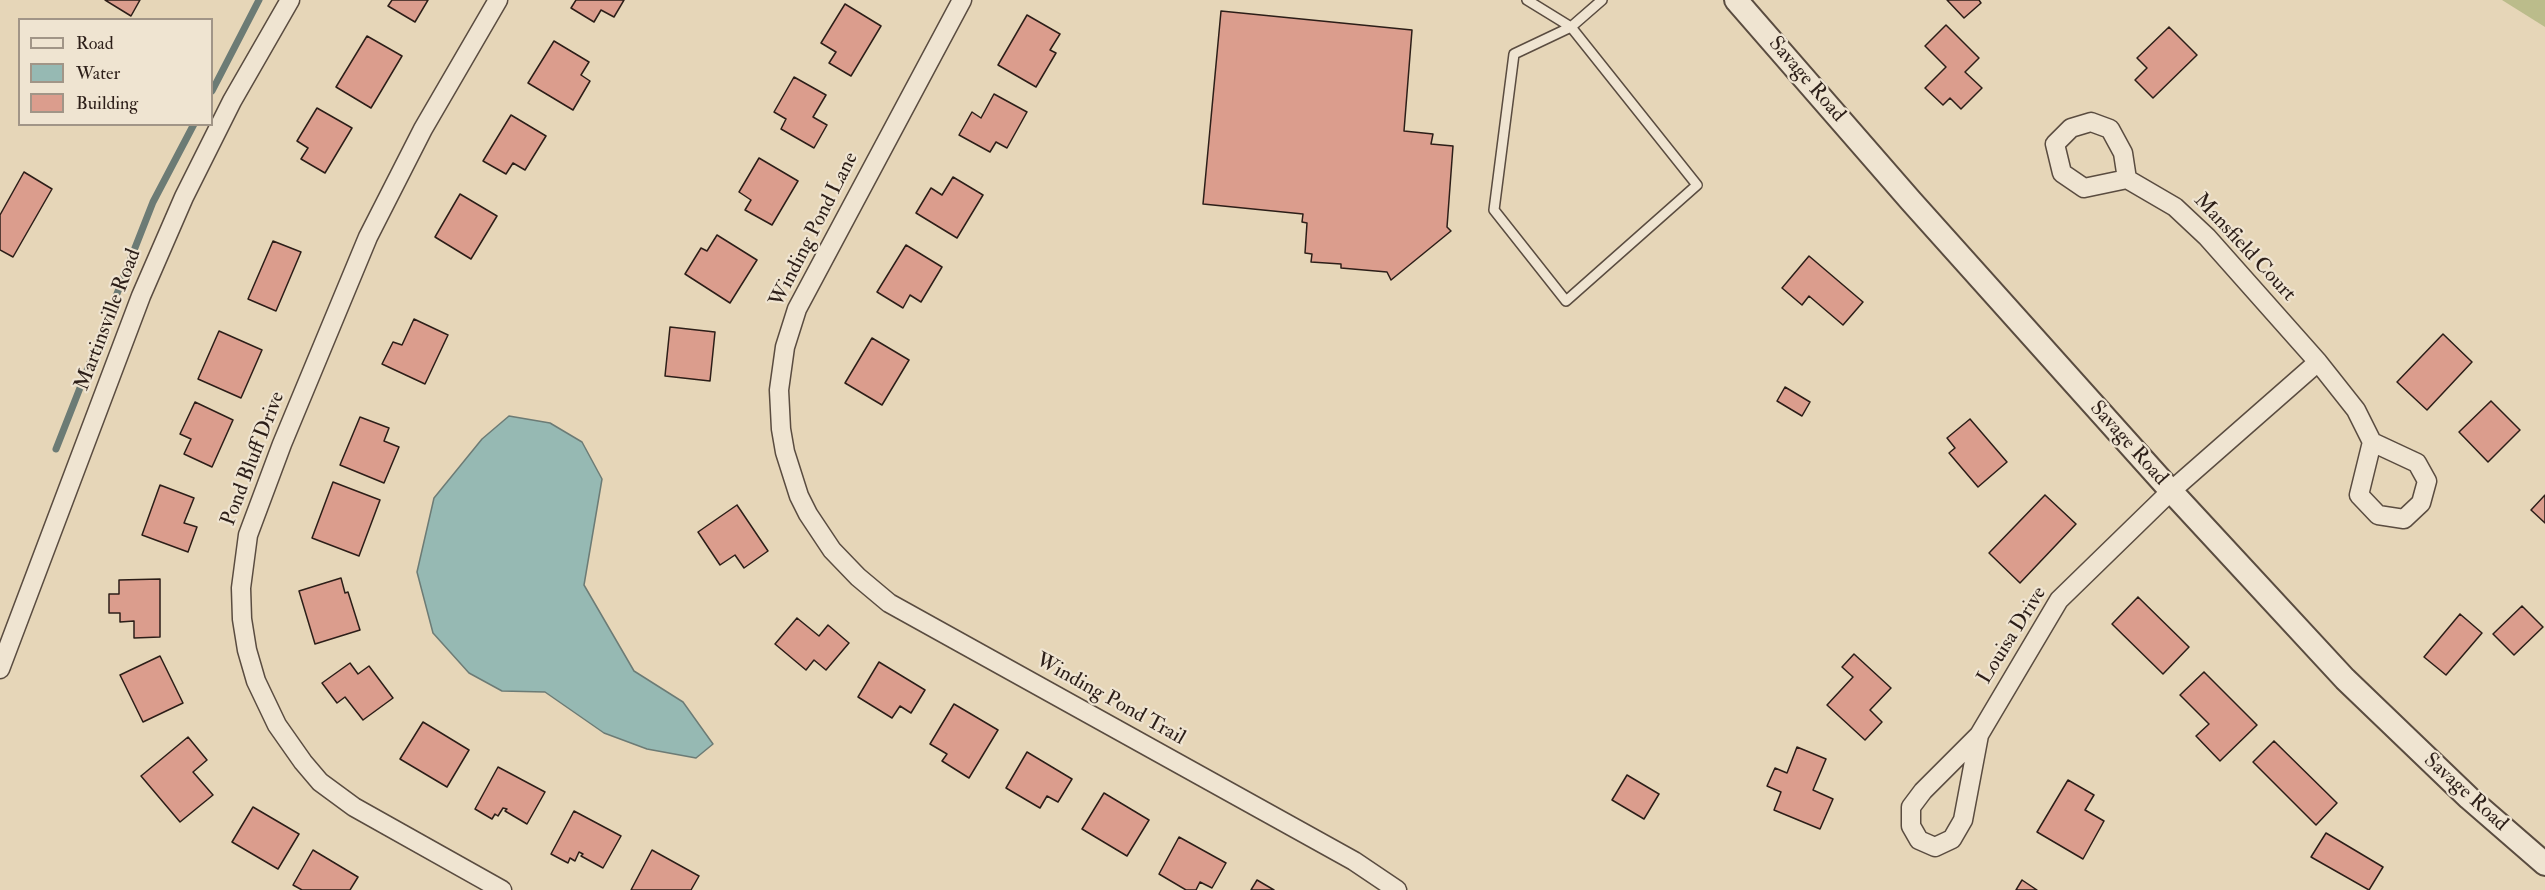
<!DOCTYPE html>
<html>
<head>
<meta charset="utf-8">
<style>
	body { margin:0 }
	#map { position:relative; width:2545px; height:890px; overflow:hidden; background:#e6d6b8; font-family:"IM FELL Double Pica",serif }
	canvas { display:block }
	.legend { position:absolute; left:18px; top:18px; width:195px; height:108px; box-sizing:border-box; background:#efe4d1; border:2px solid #a19587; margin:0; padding:8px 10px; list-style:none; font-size:18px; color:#2c1e18 }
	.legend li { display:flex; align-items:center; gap:12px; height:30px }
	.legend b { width:30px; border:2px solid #a19587 }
</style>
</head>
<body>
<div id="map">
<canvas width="2545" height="890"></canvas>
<ul class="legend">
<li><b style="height:8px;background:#efe4d1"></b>Road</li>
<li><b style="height:16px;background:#96b9b3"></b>Water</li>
<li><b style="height:16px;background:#db9d8d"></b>Building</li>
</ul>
</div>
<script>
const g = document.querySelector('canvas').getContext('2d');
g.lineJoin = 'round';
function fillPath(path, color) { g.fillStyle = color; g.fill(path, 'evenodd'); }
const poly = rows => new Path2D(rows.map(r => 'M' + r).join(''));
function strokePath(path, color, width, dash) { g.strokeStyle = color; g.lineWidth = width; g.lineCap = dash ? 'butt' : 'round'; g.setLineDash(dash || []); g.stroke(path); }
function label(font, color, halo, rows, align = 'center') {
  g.font = font + ' "IM FELL Double Pica",serif'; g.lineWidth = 4.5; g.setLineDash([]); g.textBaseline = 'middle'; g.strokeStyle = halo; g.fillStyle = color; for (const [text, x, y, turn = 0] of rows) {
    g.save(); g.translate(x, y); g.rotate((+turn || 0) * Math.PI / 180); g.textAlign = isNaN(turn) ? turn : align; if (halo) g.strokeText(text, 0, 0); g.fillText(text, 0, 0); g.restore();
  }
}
const green = poly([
	[2502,0,2545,0,2545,27]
]);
const water = poly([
	[509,416,550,423,582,442,602,479,584,585,634,671,683,702,713,744,696,758,647,749,604,733,545,692,502,691,469,673,433,633,417,572,434,498,482,439,509,416]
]);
const stream = poly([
	[212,91,259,0],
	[56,449,153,202,194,124]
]);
const building = poly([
	[105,0,140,0,131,16,105,0],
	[392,0,428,0,415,22,388,6,392,0],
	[576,0,624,0,614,17,601,10,594,22,571,8,576,0],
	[1947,0,1979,0,1981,3,1964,18,1947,0],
	[845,4,881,26,851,76,829,63,836,52,821,43,845,4],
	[1221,11,1412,30,1404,131,1433,134,1431,144,1453,146,1447,227,1451,231,1391,280,1387,272,1341,268,1341,264,1311,262,1312,254,1305,253,1307,223,1302,222,1303,214,1203,204,1221,11],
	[1027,15,1060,34,1050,50,1056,53,1036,87,998,65,1027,15],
	[1946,25,1979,58,1965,72,1982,88,1961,109,1950,98,1943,105,1925,88,1946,67,1925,46,1946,25],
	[2169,27,2197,55,2153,98,2135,80,2147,68,2137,58,2169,27],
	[367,36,402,56,371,108,336,87,367,36],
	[554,41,589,62,581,75,590,81,573,110,528,83,554,41],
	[794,77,826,95,813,117,827,125,814,148,781,129,786,119,774,112,794,77],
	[994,94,1027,112,1007,148,996,142,990,152,959,135,972,112,981,118,994,94],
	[317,108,352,128,325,173,301,159,308,148,297,141,317,108],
	[511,115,546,136,525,170,513,163,506,174,483,161,511,115],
	[759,158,798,181,772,225,745,210,751,200,739,192,759,158],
	[24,172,52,189,13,257,0,250,0,215,24,172],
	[953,177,983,195,957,238,916,213,931,188,942,195,953,177],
	[460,194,497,216,471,259,435,237,460,194],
	[717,235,757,260,730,303,685,274,701,248,707,251,717,235],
	[273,241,301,252,276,311,248,299,273,241],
	[906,245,942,267,921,302,910,295,903,308,877,292,906,245],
	[1809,256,1863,302,1843,325,1809,296,1802,305,1782,288,1809,256],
	[414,319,448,335,425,384,382,364,393,342,402,345,414,319],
	[670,327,715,332,710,381,665,376,670,327],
	[219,331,262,350,241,398,198,379,219,331],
	[2443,334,2472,362,2427,410,2397,382,2443,334],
	[872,338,909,360,882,405,845,383,872,338],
	[1785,387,1810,402,1802,416,1777,401,1785,387],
	[2491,401,2520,430,2488,462,2459,432,2491,401],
	[195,402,233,420,212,467,184,454,191,439,180,434,195,402],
	[360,417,389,428,384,441,399,447,384,483,340,465,360,417],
	[1970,419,2007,462,1978,487,1949,453,1955,448,1947,438,1970,419],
	[333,482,380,500,359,556,312,538,333,482],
	[160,485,194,498,184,523,197,527,188,552,142,535,160,485],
	[2045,495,2076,524,2020,583,1989,553,2045,495],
	[2545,495,2545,523,2531,510,2545,495],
	[737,505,768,551,744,568,735,555,720,565,698,532,737,505],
	[341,578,345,593,348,592,360,630,315,644,299,591,341,578],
	[160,579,160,637,134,638,134,621,120,622,120,613,109,613,109,594,119,594,119,580,160,579],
	[2138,597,2189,647,2163,674,2112,624,2138,597],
	[2522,606,2543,627,2514,655,2493,634,2522,606],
	[2460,614,2482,633,2446,675,2424,657,2460,614],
	[797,618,819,636,828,625,849,643,826,670,814,660,806,670,775,644,797,618],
	[1854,654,1891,688,1870,710,1882,722,1865,740,1827,705,1853,677,1842,667,1854,654],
	[160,656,183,703,143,722,120,675,160,656],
	[879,662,925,690,911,713,900,706,892,718,858,697,879,662],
	[350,663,358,674,369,666,393,698,363,720,345,697,337,703,322,683,350,663],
	[2204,672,2257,725,2220,761,2196,736,2209,724,2180,695,2204,672],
	[954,704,998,730,969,778,942,761,947,754,930,744,954,704],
	[423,722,469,750,447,787,400,759,423,722],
	[188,737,207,760,193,772,213,795,180,822,141,776,188,737],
	[2274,741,2337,803,2316,825,2253,762,2274,741],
	[1797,747,1826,759,1813,790,1833,799,1820,829,1774,810,1781,792,1767,786,1775,768,1787,773,1797,747],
	[1027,752,1072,779,1058,802,1047,796,1040,808,1006,788,1027,752],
	[498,767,545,792,527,824,505,811,507,809,503,808,498,816,495,814,492,819,475,809,498,767],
	[1627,775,1659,794,1644,819,1612,800,1627,775],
	[2068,780,2094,795,2085,810,2104,821,2083,859,2037,832,2068,780],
	[1104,793,1149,820,1127,856,1082,829,1104,793],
	[253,807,299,834,278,869,232,842,253,807],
	[574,811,621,836,603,868,581,856,583,854,579,852,575,861,570,858,568,863,551,854,574,811],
	[2326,833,2383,867,2369,890,2311,857,2326,833],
	[1179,837,1226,863,1212,888,1200,882,1196,890,1186,890,1159,874,1179,837],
	[313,850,358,877,350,890,302,890,293,885,313,850],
	[652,850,699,876,691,890,631,890,652,850],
	[1257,880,1274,890,1251,890,1257,880],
	[2022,880,2037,890,2016,890,2022,880]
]);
const service = poly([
	[1527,0,1571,27,1697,185,1566,301,1494,210,1514,54,1571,27,1602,0]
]);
const minor = poly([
	[498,0,423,129,368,237,282,444,248,535,241,588,242,619,247,650,256,681,277,725,303,762,320,782,354,807,502,890],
	[962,0,797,309,785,347,779,390,781,429,785,452,799,496,808,514,832,550,858,577,889,603,1354,861,1397,890],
	[2127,179,2084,188,2062,173,2055,144,2071,128,2091,122,2110,129,2123,153,2127,179,2175,207,2207,237,2318,362,2356,410,2372,442,2417,463,2427,481,2421,503,2404,519,2378,515,2359,495,2372,442],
	[0,669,141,296,184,197,232,101,290,0],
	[1979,735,1923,791,1911,807,1911,826,1919,840,1935,847,1952,839,1963,820,1979,735,2059,600,2171,491,2318,362]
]);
const tertiary = poly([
	[1736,0,1911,201,2171,491,2345,679,2469,798,2545,864]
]);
const streetNames = [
	["Savage Road",1806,80,49],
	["Winding Pond Lane",815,230,-63],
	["Mansfield Court",2244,248,47],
	["Martinsville Road",109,320,-69],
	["Savage Road",2128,444,48],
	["Pond Bluff Drive",254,459,-69],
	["Louisa Drive",2013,636,-58],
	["Winding Pond Trail",1110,700,29],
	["Savage Road",2465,793,42]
];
fillPath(green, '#bbbc8b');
fillPath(water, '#96b9b3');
strokePath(water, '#6c7b75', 1.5);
strokePath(stream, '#6c7b75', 7);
fillPath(building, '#db9d8d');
strokePath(building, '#2c1e18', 1.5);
strokePath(service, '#5a4c40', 12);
strokePath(minor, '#5a4c40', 21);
strokePath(tertiary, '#5a4c40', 26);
strokePath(service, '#efe4d1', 9);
strokePath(minor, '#efe4d1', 18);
strokePath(tertiary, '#efe4d1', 22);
label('21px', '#2c1e18', '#efe4d1', streetNames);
</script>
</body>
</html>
